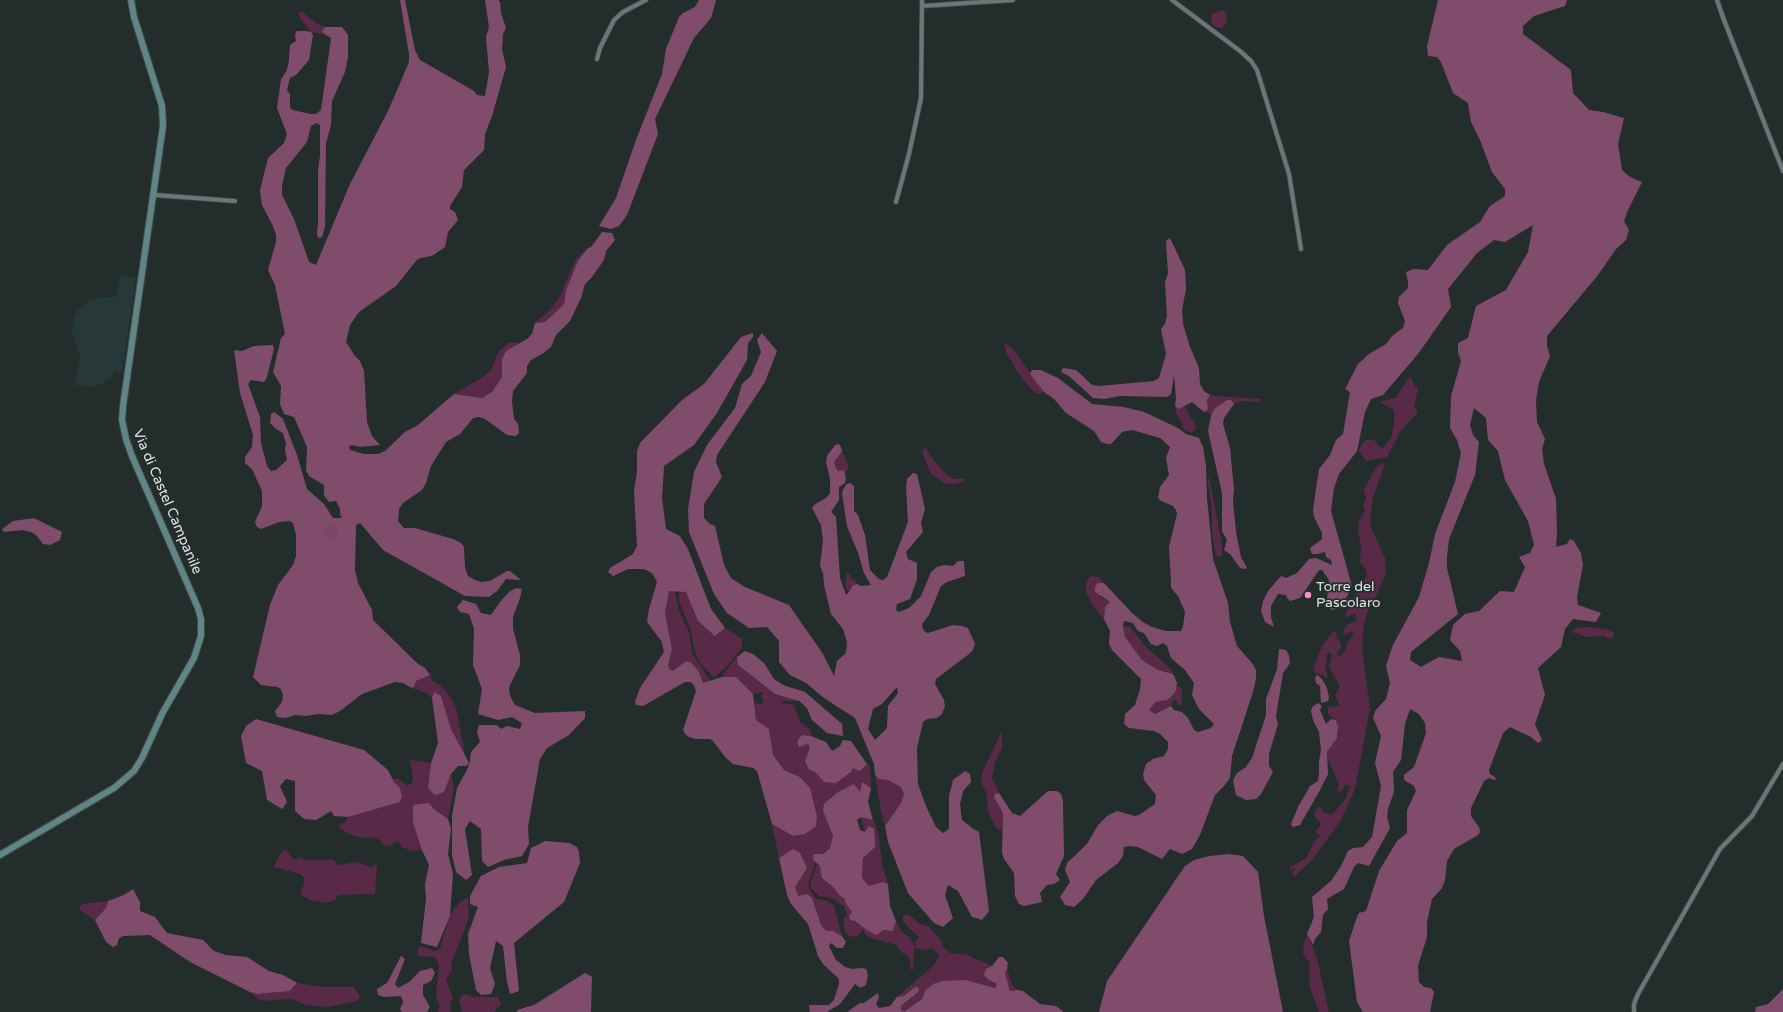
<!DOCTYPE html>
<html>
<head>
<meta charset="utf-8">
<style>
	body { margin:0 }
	canvas { display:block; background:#232d2c }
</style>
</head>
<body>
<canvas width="1783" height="1012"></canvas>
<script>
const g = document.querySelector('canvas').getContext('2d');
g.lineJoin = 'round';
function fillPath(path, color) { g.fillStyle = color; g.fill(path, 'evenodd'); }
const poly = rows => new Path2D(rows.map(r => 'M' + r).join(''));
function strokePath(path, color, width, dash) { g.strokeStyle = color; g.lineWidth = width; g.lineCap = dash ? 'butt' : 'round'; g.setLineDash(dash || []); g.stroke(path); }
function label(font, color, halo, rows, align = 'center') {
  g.font = font + ' "Varela Round",sans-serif'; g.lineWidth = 3.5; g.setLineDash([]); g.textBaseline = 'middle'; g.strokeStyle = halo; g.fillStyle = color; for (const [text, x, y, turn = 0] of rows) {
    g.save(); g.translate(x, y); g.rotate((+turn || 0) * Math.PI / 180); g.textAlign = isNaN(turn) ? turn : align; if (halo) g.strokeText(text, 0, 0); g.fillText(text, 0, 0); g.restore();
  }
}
const built = poly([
	[120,275,136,278,122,372,114,371,112,376,103,383,93,387,75,385,80,356,72,333,74,316,79,309,89,301,103,297,112,298,117,295]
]);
const green = poly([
	[1223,10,1227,16,1226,23,1223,28,1218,28,1212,24,1211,18,1212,14],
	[298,12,302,12,317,24,325,27,322,31,324,34,311,32,301,20],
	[587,249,578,261,566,290,564,304,545,322,535,323,551,309,559,298,576,259],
	[1004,342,1013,349,1044,392,1038,394,1032,390,1018,373,1006,352],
	[509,343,521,343,506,351,502,359,502,377,492,392,482,398,454,394,483,377,491,370,499,351],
	[1410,376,1415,386,1418,388,1414,407,1417,410,1417,414,1402,429,1387,457,1366,461,1359,451,1361,445,1366,440,1374,440,1380,447,1383,448,1391,438,1394,424,1394,410,1380,402,1396,398],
	[1210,395,1215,396,1260,399,1259,402,1240,401,1234,404,1231,400,1214,409,1211,416,1209,413,1204,412,1208,409,1207,400],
	[1175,406,1179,409,1185,406,1190,417,1195,423,1196,429,1193,432,1188,432,1183,429,1183,424,1176,413],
	[925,447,934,461,947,475,953,479,965,478,964,481,955,484,944,483,931,474,922,452],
	[842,451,849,466,846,473,843,470,838,471,836,468,834,461],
	[1385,463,1373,498,1370,519,1371,528,1385,558,1386,573,1378,592,1369,606,1364,624,1362,650,1370,709,1355,789,1341,820,1313,859,1294,877,1292,874,1296,868,1290,870,1289,868,1306,858,1314,842,1321,835,1317,834,1315,831,1319,828,1321,822,1316,819,1314,814,1317,807,1321,807,1322,812,1332,815,1346,798,1350,786,1345,785,1342,791,1337,792,1339,784,1328,760,1327,752,1337,738,1338,727,1336,720,1328,714,1328,707,1340,706,1335,695,1340,686,1329,667,1332,655,1329,652,1326,655,1327,661,1325,668,1328,677,1325,678,1323,675,1317,674,1313,670,1321,648,1333,631,1336,632,1337,639,1340,641,1341,648,1337,653,1339,657,1345,651,1347,643,1354,634,1351,632,1344,635,1343,631,1348,624,1357,621,1355,613,1348,617,1345,615,1352,600,1367,576,1366,569,1360,563,1361,547,1358,530,1359,521,1365,510,1363,506,1366,498,1364,489,1377,466],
	[1209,476,1222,545,1222,555,1220,557,1216,556,1212,532,1212,511,1208,482],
	[847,573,850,575,851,579,855,580,857,584,853,585,849,592,845,586],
	[1093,576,1100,578,1104,583,1098,583,1100,597,1110,602,1105,607,1104,619,1091,603,1086,592,1086,584,1089,577],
	[669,591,675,591,679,611,689,632,692,653,711,682,703,683,699,673,693,663,673,671,670,670,668,665,672,649,665,613],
	[679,591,686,592,698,621,716,636,725,628,742,639,742,648,728,665,714,678,700,663,695,653,691,631,679,601],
	[1123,626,1130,627,1147,648,1170,668,1173,674,1158,670,1142,660,1125,637],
	[1589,627,1609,630,1614,633,1613,638,1609,639,1604,636,1585,637,1580,634,1574,633,1572,631,1577,628],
	[737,657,738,665,775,694,799,701,784,701,781,703,794,705,800,722,810,729,811,736,803,735,810,748,809,770,815,772,824,782,853,768,860,771,867,764,870,765,871,788,862,782,860,792,823,811,833,836,830,848,813,860,815,862,814,866,808,884,809,889,816,899,825,900,834,905,842,936,833,931,826,931,821,925,812,898,798,896,795,887,807,868,793,849,779,858,772,824,793,836,817,817,800,777,784,770,772,755,769,729,756,720,754,703,761,704,764,702,761,696,764,694,761,692,753,694,736,677,723,677,724,673],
	[430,675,432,681,437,683,446,691,456,707,465,755,451,729,441,696,434,692,432,698,426,693,412,688,414,686,415,681],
	[1176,686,1180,687,1182,690,1182,702,1181,705,1179,706,1176,700,1173,700,1171,706,1154,714,1149,710,1155,702,1166,700,1171,697,1176,691],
	[1002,731,1002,748,996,760,992,778,999,793,995,794,997,804,1003,814,1002,831,995,827,988,811,987,795,981,782,983,771],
	[410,760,431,763,428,787,444,792,451,774,454,787,448,819,435,810,429,803,413,823,422,850,412,851,402,847,398,841,391,845,384,846,380,840,372,837,362,838,349,834,339,828,340,824,346,822,348,817,400,802,402,796,400,788,394,782,393,778,399,779,407,786,412,783,413,778],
	[875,775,879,779,888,780,901,787,904,794,901,803,885,826,881,811],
	[861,817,873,820,878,833,883,868,888,884,883,882,869,887,862,878,865,833],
	[284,850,287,851,293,859,301,858,304,860,333,860,339,865,357,862,371,867,377,864,375,894,338,895,335,900,326,903,309,900,301,895,305,879,301,874,274,867,279,856],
	[817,864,820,866,823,878,834,888,839,895,844,898,846,904,853,912,855,921,864,928,893,931,896,921,902,932,910,938,915,947,913,962,914,969,911,970,909,957,901,952,897,945,871,938,865,934,864,929,856,937,849,936,845,932,843,919,847,915,844,906,832,898,819,896,811,888,811,882],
	[468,897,469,918,451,964,452,970,446,980,453,998,450,1003,451,1012,438,1012,440,1005,436,996,439,965,435,957,417,956,418,950,420,946,435,951,440,948,451,913,460,902],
	[108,901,106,908,95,920,80,910,79,908,83,904],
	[903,915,909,915,920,924,928,926,940,939,944,948,950,953,968,955,992,966,986,969,989,980,997,984,995,988,985,985,925,991,922,999,905,1011,900,1010,901,1006,908,1001,915,987,904,996,897,997,934,965,940,955,932,948,924,950,916,948,915,942,919,937,906,925,903,920],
	[1307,934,1317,959,1329,1012,1319,1012,1310,988,1309,962,1303,954,1304,943],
	[1007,969,1012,985,1018,990,1010,991,1005,973],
	[297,983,323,987,354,987,360,997,357,1001,328,1007,306,1005,291,999,264,1001,258,999,250,992,257,994,290,991],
	[464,994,474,997,498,997,501,1004,494,1012,462,1012,459,1002,461,996]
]);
const forest = poly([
	[400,0,405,0,415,50,420,60,474,91,477,95,485,96,489,72,486,37,489,27,485,0,498,0,500,2,501,13,506,28,503,34,502,49,506,67,492,116,485,134,484,150,464,170,462,187,450,206,450,209,455,212,458,220,448,232,445,247,432,256,420,258,416,261,396,286,359,312,350,325,346,342,355,356,360,361,364,371,367,422,372,436,380,445,360,447,352,445,349,446,350,450,364,454,378,454,385,451,405,432,418,425,454,394,482,398,492,392,502,377,502,359,506,351,527,339,532,334,535,323,545,322,564,304,566,290,578,261,587,249,592,246,602,232,612,233,615,240,606,251,604,260,592,277,585,284,581,298,570,321,556,335,551,347,542,354,531,360,527,366,527,373,513,391,512,402,514,419,518,424,519,433,516,436,507,435,485,419,479,417,473,418,460,434,446,442,431,466,426,483,422,490,403,503,399,509,398,521,404,528,415,528,453,539,461,543,464,547,465,568,468,576,475,580,481,582,490,581,507,571,510,571,521,580,506,579,497,591,489,597,465,596,383,550,360,523,356,525,355,570,358,583,372,610,373,620,418,664,425,668,430,675,416,681,414,686,412,688,403,683,395,682,362,694,340,711,332,715,318,714,306,716,295,715,286,718,277,717,275,711,282,702,283,695,281,689,277,687,261,685,253,677,270,605,278,585,293,565,296,556,296,535,293,523,289,521,279,522,261,529,257,527,255,522,262,506,262,491,252,469,245,463,245,457,252,447,253,435,240,393,234,350,242,351,254,346,273,345,274,349,267,377,264,382,251,380,248,384,260,417,261,443,267,466,271,471,276,470,287,460,285,450,286,444,283,433,276,429,270,423,271,414,274,412,283,419,297,455,307,489,324,504,333,518,342,518,340,514,340,509,336,501,329,502,324,495,324,485,309,476,306,470,307,447,294,417,284,414,280,404,281,386,273,372,281,338,285,334,275,285,268,270,276,242,276,235,273,226,262,205,260,190,268,158,284,143,287,134,277,108,281,79,287,70,289,60,290,45,296,41,295,34,297,31,306,31,311,32,313,35,309,60,296,75,290,78,287,90,290,94,290,107,292,110,311,114,316,114,321,110,331,38,324,34,322,31,325,27,342,27,348,35,348,57,345,72,332,101,331,125,326,143,325,227,322,237,318,238,317,234,318,222,318,171,320,156,320,125,317,123,311,126,307,142,286,168,282,186,282,195,294,219,309,262,316,265,350,184,389,109,409,62,409,54],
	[699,0,716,0,711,18,694,38,655,119,658,134,627,215,619,226,611,229,599,226,616,198,636,140,662,74,666,49,679,17,683,13,695,7],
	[1438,0,1567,0,1565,6,1534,16,1523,26,1523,34,1571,70,1573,93,1589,110,1603,112,1624,118,1618,144,1622,170,1630,177,1642,182,1628,210,1624,221,1629,230,1626,240,1616,249,1598,275,1547,336,1547,346,1550,356,1539,382,1536,401,1537,422,1545,439,1542,449,1544,464,1556,499,1557,531,1556,547,1567,544,1570,539,1574,541,1581,553,1583,565,1577,597,1578,605,1601,613,1596,622,1573,619,1565,629,1561,647,1538,668,1545,695,1535,724,1542,740,1538,743,1531,737,1510,727,1503,733,1489,770,1490,774,1496,778,1495,780,1489,778,1484,781,1471,808,1471,816,1479,827,1480,832,1478,835,1454,849,1447,861,1445,880,1442,888,1432,899,1427,922,1427,937,1418,966,1419,982,1424,987,1431,988,1434,992,1430,1012,1363,1012,1357,1002,1349,941,1357,917,1359,913,1366,911,1379,871,1397,841,1407,833,1407,810,1416,791,1414,786,1404,780,1404,775,1414,767,1426,733,1425,723,1419,714,1410,709,1405,724,1401,760,1393,772,1394,792,1388,809,1387,817,1390,828,1369,866,1358,863,1354,867,1344,889,1327,899,1328,909,1323,915,1321,932,1315,939,1313,945,1307,934,1314,917,1312,897,1331,881,1341,866,1348,851,1353,848,1363,847,1372,837,1381,786,1375,763,1381,736,1373,718,1375,711,1386,699,1390,683,1386,666,1393,645,1419,597,1429,563,1435,534,1455,482,1461,453,1457,440,1450,428,1451,396,1461,361,1458,352,1458,343,1468,338,1476,306,1506,290,1528,252,1533,225,1505,242,1494,240,1477,253,1448,289,1451,307,1418,354,1383,395,1371,399,1365,412,1357,451,1339,474,1334,488,1331,511,1352,586,1342,607,1332,610,1328,608,1327,599,1329,580,1322,570,1319,570,1300,598,1290,601,1287,598,1286,595,1278,594,1271,606,1271,617,1274,627,1265,622,1261,611,1263,601,1268,591,1281,576,1286,578,1297,573,1309,559,1316,558,1332,565,1331,560,1326,557,1325,552,1317,554,1312,554,1310,548,1322,539,1322,533,1314,517,1313,509,1319,469,1330,455,1336,440,1343,434,1350,392,1345,389,1358,364,1369,354,1386,344,1392,336,1403,328,1405,321,1398,303,1399,297,1408,288,1408,282,1406,272,1414,269,1428,270,1447,245,1480,222,1490,206,1505,196,1505,189,1492,172,1480,140,1471,122,1468,103,1453,93,1441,62,1437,57,1428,56,1427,46],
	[1474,408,1486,418,1488,440,1498,451,1505,480,1528,521,1534,545,1530,553,1519,557,1525,567,1514,592,1500,591,1479,611,1465,614,1453,625,1450,640,1460,651,1462,661,1439,657,1421,667,1410,660,1411,652,1458,614,1447,568,1447,557,1449,539,1475,475,1479,442,1473,435,1470,425],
	[1170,238,1185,270,1186,289,1182,310,1183,324,1190,347,1199,368,1200,384,1204,391,1210,395,1207,400,1208,409,1204,412,1192,402,1179,409,1175,406,1176,398,1174,375,1171,394,1167,397,1120,396,1104,399,1093,398,1069,376,1061,372,1063,368,1076,370,1092,385,1099,386,1154,381,1159,378,1166,354,1161,329,1165,324,1167,316,1165,282,1168,273,1166,241],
	[753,333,753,337,748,343,747,360,717,413,694,445,664,466,662,498,666,529,680,536,688,549,711,609,725,628,715,636,698,621,686,592,669,591,665,613,672,649,668,665,670,670,673,671,686,661,692,663,699,672,703,683,722,677,736,677,753,694,756,720,769,729,773,755,784,770,800,777,810,788,817,817,816,826,805,834,793,836,772,824,757,771,753,768,733,764,726,758,713,741,710,739,696,739,689,737,685,734,683,730,696,691,694,685,691,682,685,682,643,706,636,705,635,702,640,688,664,652,662,642,647,622,649,609,657,582,652,573,644,569,628,569,613,576,608,572,610,568,633,554,637,546,634,491,637,472,637,451,640,443,682,400,704,384,741,337],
	[762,333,777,351,765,382,717,455,716,462,722,477,704,504,704,518,710,524,715,526,724,565,731,578,745,587,789,605,823,654,834,676,837,661,846,653,847,642,843,629,831,614,824,585,823,573,820,566,823,541,821,525,812,508,814,505,826,498,830,493,830,479,826,462,827,456,835,445,839,444,841,447,842,451,834,462,836,468,838,471,844,470,846,478,845,483,839,487,839,500,831,512,836,517,840,578,846,595,849,592,853,585,857,584,861,586,871,585,864,573,858,553,847,526,842,493,844,488,847,484,850,483,854,486,854,511,858,515,865,535,870,570,879,579,883,580,887,577,908,522,906,487,907,479,913,473,917,474,925,509,921,523,923,532,906,552,908,559,917,563,917,579,910,599,897,604,896,610,899,612,909,608,921,596,931,572,937,567,945,565,953,566,958,561,964,561,965,576,947,582,941,586,929,615,922,624,923,629,925,632,928,633,953,625,962,626,968,628,975,644,973,650,969,654,936,679,935,684,944,700,945,706,942,714,937,718,927,719,923,722,917,748,918,784,926,806,936,827,943,833,949,829,949,796,953,780,965,771,970,774,971,782,963,791,960,804,962,820,972,828,979,832,989,911,982,920,972,917,958,891,948,885,945,895,953,918,943,927,934,923,908,893,888,842,885,826,901,803,904,794,901,787,888,780,879,779,875,775,874,764,855,718,824,698,806,683,790,675,779,662,779,641,767,627,749,628,727,613,714,594,689,532,688,509,694,472,707,445,735,408,742,384,751,376,761,352,757,340],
	[897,687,898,693,888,706,887,728,875,740,868,729,873,709,882,704],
	[1032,370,1041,370,1058,378,1092,404,1124,407,1144,412,1178,428,1186,434,1199,438,1203,447,1206,466,1207,498,1213,559,1228,603,1230,622,1237,646,1252,663,1256,670,1256,679,1253,692,1232,756,1230,778,1224,786,1215,795,1200,835,1192,849,1182,854,1170,849,1162,859,1138,847,1129,846,1124,847,1123,856,1118,863,1096,880,1083,899,1074,907,1065,905,1060,897,1070,882,1065,870,1067,863,1087,844,1098,825,1107,816,1117,811,1135,816,1139,815,1155,804,1156,795,1144,780,1143,774,1146,764,1153,759,1164,756,1168,749,1168,742,1160,734,1154,731,1129,728,1124,724,1125,714,1135,705,1140,689,1141,679,1112,650,1109,644,1110,631,1104,619,1105,607,1110,602,1095,592,1095,587,1098,583,1104,583,1132,613,1143,622,1152,627,1166,631,1181,631,1183,626,1185,612,1178,596,1171,588,1171,582,1169,547,1177,514,1176,510,1173,506,1161,501,1158,498,1160,487,1169,475,1166,458,1170,447,1160,438,1132,430,1122,432,1111,444,1108,444,1101,442,1094,431,1066,413,1054,399,1044,392,1030,374],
	[1124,621,1133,623,1138,631,1144,633,1151,644,1157,646,1163,643,1167,646,1171,658,1185,670,1194,683,1192,695,1199,709,1214,724,1211,728,1198,732,1194,730,1188,718,1182,712,1174,710,1171,706,1155,714,1149,710,1155,702,1167,700,1171,697,1176,691,1177,683,1173,674,1158,670,1142,660,1125,637,1123,626],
	[1227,400,1231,400,1234,404,1224,418,1223,424,1230,448,1234,489,1233,501,1236,532,1241,557,1247,568,1246,569,1240,568,1230,554,1224,550,1227,540,1222,531,1222,493,1208,431,1211,416,1214,409],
	[34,518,62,532,60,540,50,545,43,544,36,535,31,532,22,530,4,532,2,529,13,521],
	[517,588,522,589,520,598,513,617,513,629,520,655,520,665,510,685,509,690,511,698,515,705,535,713,585,711,585,718,569,735,547,748,540,759,528,827,529,844,522,856,504,860,488,867,482,861,481,829,470,821,465,829,472,875,466,880,456,872,452,855,452,816,457,788,467,770,470,761,471,752,480,742,477,732,479,725,497,725,501,729,507,726,520,729,522,723,512,717,498,720,478,714,482,689,473,665,474,629,469,614,460,612,457,607,463,600,476,604,481,613,491,615,500,602,510,591],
	[1279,649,1286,650,1289,655,1290,663,1283,673,1276,716,1278,724,1269,754,1269,766,1273,772,1261,794,1256,799,1246,800,1236,795,1233,780,1237,773,1246,767,1252,758,1266,715,1266,699,1277,669],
	[745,651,753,654,764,663,774,679,783,685,805,692,842,724,843,736,827,733,812,720,807,708,799,701,775,694,738,665,737,657],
	[1317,675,1322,679,1327,688,1329,697,1328,701,1321,703,1320,686,1316,683,1315,678],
	[434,692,441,696,451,729,469,763,466,766,458,766,451,774,444,792,435,795,428,788,431,763,438,743,432,698],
	[1318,703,1322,706,1320,710,1326,724,1331,719,1336,720,1338,727,1337,738,1327,752,1328,774,1320,790,1300,825,1293,827,1291,824,1298,807,1310,786,1318,781,1319,773,1319,761,1321,750,1319,732,1313,720,1311,711,1313,706],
	[256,719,364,750,388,770,394,782,400,788,402,796,400,802,348,817,334,816,331,811,316,820,304,819,295,811,295,781,286,779,280,786,287,802,282,809,267,800,262,771,246,763,241,736,246,726],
	[803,735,811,736,826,742,832,751,840,746,843,740,851,741,867,764,860,771,853,768,851,772,836,783,824,782,815,772,809,770,805,761,810,748,808,744,799,747,797,743,799,738],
	[862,782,871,788,868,802,873,820,861,817,857,820,860,830,865,832,869,826,874,829,875,847,863,858,862,878,869,886,883,882,888,884,890,906,896,921,893,931,883,930,876,935,864,928,855,921,851,920,849,917,852,912,846,904,844,898,839,895,834,888,822,878,820,866,813,860,814,854,823,854,830,848,833,836,823,811,824,804,838,792,854,784,860,792],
	[1048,791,1057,791,1061,794,1063,801,1064,856,1056,874,1060,880,1054,884,1047,885,1040,893,1042,902,1024,906,1019,904,1015,896,1014,873,1004,859,1002,853,1003,814,994,797,995,794,999,793,1012,813,1020,816],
	[429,803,435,810,448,819,451,829,448,854,453,874,450,916,437,947,421,943,426,899,425,884,429,865,422,850,413,823,413,805],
	[545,841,569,843,577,847,579,852,580,863,564,902,514,943,519,991,510,994,507,982,503,946,496,941,490,968,495,984,491,994,481,995,476,990,469,954,468,934,478,907,470,904,470,896,481,876,499,867,527,863,531,848],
	[793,849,800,853,807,868,795,887,798,896,807,894,812,898,821,925,826,931,833,931,842,936,846,942,843,948,837,948,831,943,829,946,836,960,845,967,852,969,862,968,866,969,868,975,866,985,860,988,855,984,840,1004,827,1012,810,1012,809,1005,829,1005,834,1000,839,984,839,979,823,964,818,956,808,924,791,904,787,895,779,858],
	[1229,854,1243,856,1258,872,1264,916,1283,1012,1099,1012,1107,981,1185,866,1194,860,1209,856],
	[133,889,140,902,140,911,155,917,167,933,203,940,214,951,226,955,247,957,269,971,283,975,297,983,290,991,257,994,250,992,190,962,150,935,123,936,119,938,117,945,113,947,106,942,95,920,106,908,108,901,124,895],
	[401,956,405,959,395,984,398,988,409,982,420,971,432,968,435,973,431,981,423,985,423,995,430,1007,427,1012,402,1012,400,1009,403,1002,401,996,384,997,378,995,377,989,387,983],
	[999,957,1003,957,1008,963,1007,969,1005,973,1010,991,1018,990,1023,991,1040,1004,1056,1006,1064,1012,847,1012,860,1003,864,1003,878,993,879,997,876,1004,879,1008,890,1006,897,997,904,996,915,987,919,988,918,992,901,1006,901,1010,905,1011,922,999,925,991,933,984,943,981,965,980,995,988,997,984,989,980,984,975,986,969,992,966],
	[585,973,592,977,591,1012,517,1012,517,1010,534,1005],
	[1783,989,1783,1012,1755,1012,1756,1007,1768,1004]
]);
const water = poly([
	[334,524,337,525,338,538,336,542,332,543,329,542,326,538,323,530,325,526]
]);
const street = poly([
	[1172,0,1240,51,1251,61,1257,70,1289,174,1301,249],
	[1717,0,1724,20,1783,171],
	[922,6,1013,0],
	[597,59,600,48,614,20,623,12,646,0],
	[155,195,235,201],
	[896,202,909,154,921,98,922,0],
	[1634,1012,1634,1004,1638,994,1720,849,1752,816,1783,764]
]);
const secondary = poly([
	[0,855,114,788,134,771,142,758,163,712,194,658,201,636,201,619,198,608,132,456,126,439,122,420,123,406,163,126,162,106,134,17,131,0]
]);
const markers = [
	[1308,595,4,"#f690d0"]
];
const streetNames = [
	["Via di Castel Campanile",167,502,67]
];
const poiNames = [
	["Torre del",1316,587],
	["Pascolaro",1316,603]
];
fillPath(built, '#273838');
fillPath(green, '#592948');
fillPath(forest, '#804c6c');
fillPath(water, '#7b4767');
strokePath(street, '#434b4b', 5.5);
strokePath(secondary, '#434b4b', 8);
strokePath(street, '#6b7676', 4);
strokePath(secondary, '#608586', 6);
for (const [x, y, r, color] of markers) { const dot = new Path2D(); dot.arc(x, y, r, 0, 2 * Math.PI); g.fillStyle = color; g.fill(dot); strokePath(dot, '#232d2c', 1.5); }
label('14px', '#dee4e4', '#232d2c', streetNames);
label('14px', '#dee4e4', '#232d2c', poiNames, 'left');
</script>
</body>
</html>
